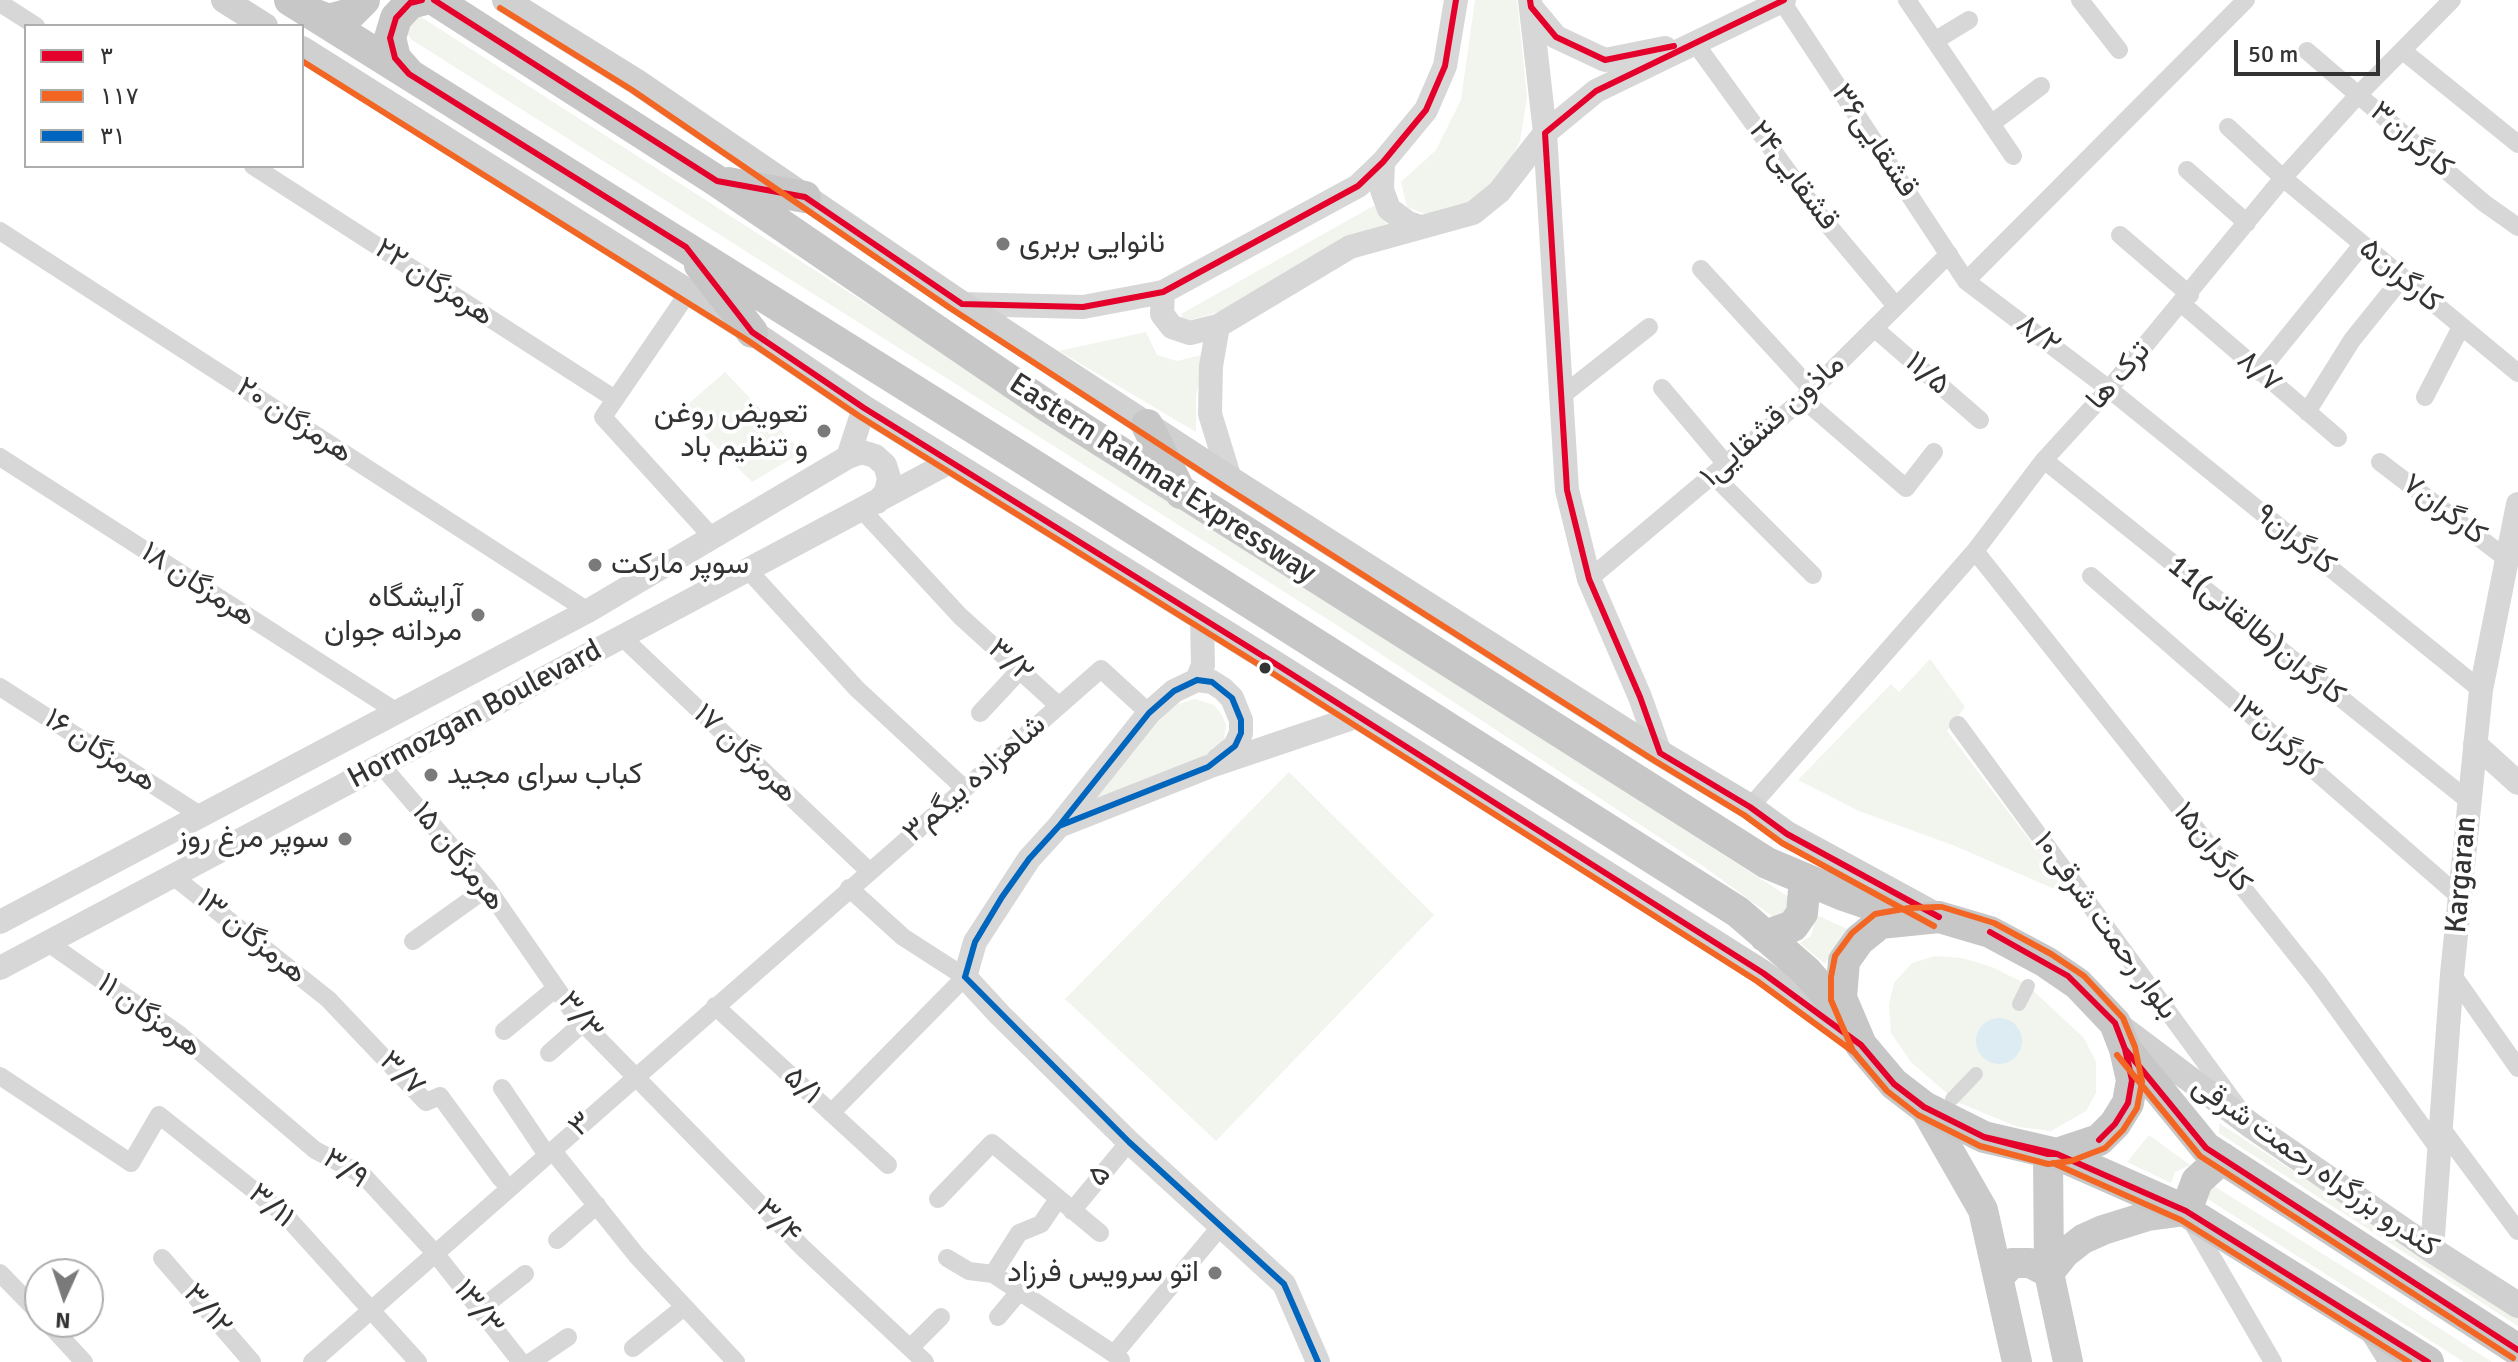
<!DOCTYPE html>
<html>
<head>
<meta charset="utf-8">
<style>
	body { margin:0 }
	#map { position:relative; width:2518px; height:1362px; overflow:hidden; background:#fff; font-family:Signika,sans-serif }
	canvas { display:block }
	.legend { position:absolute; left:24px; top:24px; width:280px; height:144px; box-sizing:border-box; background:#fff; border:2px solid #adadad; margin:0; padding:10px 14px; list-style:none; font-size:24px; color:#333 }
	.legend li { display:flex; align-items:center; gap:16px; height:40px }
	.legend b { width:40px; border:2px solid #adadad }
	.north { position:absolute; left:24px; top:1258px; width:80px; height:80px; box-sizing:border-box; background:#fff; border:2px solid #adadad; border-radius:50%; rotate:183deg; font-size:22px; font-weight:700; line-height:32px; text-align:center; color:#333 }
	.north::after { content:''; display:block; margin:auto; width:28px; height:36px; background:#7a7a7a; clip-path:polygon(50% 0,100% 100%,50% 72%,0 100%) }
	.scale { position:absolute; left:2234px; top:40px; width:146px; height:36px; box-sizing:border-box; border:4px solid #333; border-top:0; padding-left:10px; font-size:24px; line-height:28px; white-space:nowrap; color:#333; -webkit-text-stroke:6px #fff; paint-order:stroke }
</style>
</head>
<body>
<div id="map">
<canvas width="2518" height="1362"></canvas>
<ul class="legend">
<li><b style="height:10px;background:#e4002b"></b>۳</li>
<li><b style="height:10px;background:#f26522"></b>۱۱۷</li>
<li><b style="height:10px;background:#0065bd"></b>۳۱</li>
</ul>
<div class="north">N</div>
<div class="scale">50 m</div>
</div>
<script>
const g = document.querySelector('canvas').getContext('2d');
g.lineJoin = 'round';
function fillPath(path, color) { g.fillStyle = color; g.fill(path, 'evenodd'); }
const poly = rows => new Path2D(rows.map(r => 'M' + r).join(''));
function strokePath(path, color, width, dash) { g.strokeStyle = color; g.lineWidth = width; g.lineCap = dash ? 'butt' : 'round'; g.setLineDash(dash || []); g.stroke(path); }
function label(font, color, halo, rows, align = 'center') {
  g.font = font + ' Signika,Vazirmatn,sans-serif'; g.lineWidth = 8; g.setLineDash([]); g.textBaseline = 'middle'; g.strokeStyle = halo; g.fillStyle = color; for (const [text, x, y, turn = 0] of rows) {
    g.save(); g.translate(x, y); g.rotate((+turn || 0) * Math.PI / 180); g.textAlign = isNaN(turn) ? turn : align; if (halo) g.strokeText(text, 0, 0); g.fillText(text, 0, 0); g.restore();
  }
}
const green = poly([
	[1475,0,1517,0,1527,97,1520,141,1506,170,1484,197,1461,210,1425,214,1407,207,1401,182,1436,150,1461,100],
	[418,15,1789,897,1791,907,1776,919,1703,866,1332,622,412,40,406,32,407,24],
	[1377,204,1387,224,1320,253,1225,310,1184,322,1181,314],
	[1146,332,1157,355,1177,361,1206,354,1196,396,1196,432,1059,351],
	[725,372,802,452,752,482,680,411],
	[1930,659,1965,707,1947,731,2073,897,1955,846,1859,811,1798,780,1891,684,1899,692],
	[1195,699,1214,705,1222,715,1226,725,1224,739,1214,751,1196,763,1086,806,1153,725,1178,704],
	[1289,772,1434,915,1216,1141,1065,999],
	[1814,914,1850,930,1834,948,1825,964,1800,943,1811,936,1815,922],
	[1935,956,1962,958,1992,967,2026,984,2084,1038,2096,1062,2096,1093,2086,1111,2051,1131,2018,1127,1957,1102,1911,1062,1891,1033,1889,1004,1894,983,1912,963],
	[2219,1123,2518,1317,2518,1326,2219,1133],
	[2149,1135,2190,1165,2175,1172,2171,1183,2127,1162],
	[2209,1183,2371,1284,2492,1362,2464,1362,2203,1196]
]);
const water = poly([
	'1976 1041a23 23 0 1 1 46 0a23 23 0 1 1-46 0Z'
]);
const pedestrian = poly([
	[2019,1004,2028,986],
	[1952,1099,1976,1074]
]);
const minor = poly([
	[1781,0,1966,281,2109,389,2481,690],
	[1907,0,2013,156],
	[2080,0,2119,50],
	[0,3,36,26],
	[1936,40,1969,20],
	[1695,43,1818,213,1896,306],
	[2307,51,2484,203,2518,227],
	[2403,51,2518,144],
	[1991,124,2041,86],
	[2228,127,2283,178,2518,373],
	[253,166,615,399],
	[2187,170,2247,223],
	[0,231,588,611],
	[2120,235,2190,295],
	[1701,269,1812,390],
	[1966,281,2246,0],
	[688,293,603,417,712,537],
	[2182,304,2338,438],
	[1874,328,1980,420],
	[2259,372,2362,245],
	[1662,388,1726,464],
	[2425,397,2461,327],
	[1559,398,1649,327],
	[1803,399,1906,488,1934,452],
	[2307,412,2352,340,2402,278],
	[0,457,397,712],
	[2044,460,2469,801],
	[2380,462,2507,559],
	[1713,475,1813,575],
	[862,510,960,616,1059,706],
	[1975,551,2318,982,2440,1151],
	[748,570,857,689,964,788],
	[2091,576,2461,898],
	[1589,579,1803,399,1949,254],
	[622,637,869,871],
	[0,687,200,815],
	[980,713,1020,670],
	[1958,725,2240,1110],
	[381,765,487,888,575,1015,803,1248,925,1362],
	[1750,807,1975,551,2044,460,2109,389,2283,178,2358,95,2452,0],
	[173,876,328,999,426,1102,440,1096,501,1179],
	[413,941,487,888],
	[47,942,180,1035,315,1150,363,1175,435,1253,521,1362],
	[2452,974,2518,1068],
	[715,1006,888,1165],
	[504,1031,556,988],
	[549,1053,583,1023],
	[0,1076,131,1163,159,1115,285,1215,418,1362],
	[502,1088,547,1155],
	[831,1113,965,977,903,937,849,888],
	[2442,1129,2518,1231],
	[552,1150,637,1256,736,1362],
	[938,1199,992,1143,1100,1233],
	[1058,1199,1041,1224,1019,1233,993,1274,1114,1354],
	[1072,1211,1129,1142],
	[2190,1219,2273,1362],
	[557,1240,597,1205],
	[162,1258,252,1362],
	[947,1258,969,1271,993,1274],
	[0,1273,40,1314],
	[479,1310,525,1274],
	[998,1317,1019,1292],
	[47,1322,84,1362],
	[633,1348,684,1307],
	[910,1348,941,1317],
	[1121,1360,1114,1354,1221,1226],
	[312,1362,1101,669,1149,713],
	[531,1362,568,1337]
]);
const tertiary = poly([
	[1530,0,1545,133,1567,490,1589,579,1640,697,1660,753],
	[1531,7,1556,37,1605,60,1665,48],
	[1383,162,1382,190,1389,209,1408,223,1420,227],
	[1163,292,1162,314,1172,327,1190,333,1218,326],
	[962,304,1083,307,1163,292,1358,186,1383,162,1426,110,1445,66,1456,0],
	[848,457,862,452,875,456,885,465,889,478,886,492,877,502],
	[1230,479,1210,414,1211,366,1218,326,1350,247,1473,213,1499,192,1545,133,1596,91,1784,0],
	[1202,620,1203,665,1197,680,1174,691,1149,713,1059,826,1029,859,975,942,965,977,1000,1015,1129,1142,1284,1284,1318,1362],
	[1197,680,1212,682,1223,689,1232,698,1241,720,1241,733,1235,746,1218,760],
	[2475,744,2518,783],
	[1061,825,1208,767,1356,717],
	[0,922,588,611,848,457,864,408],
	[0,968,950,462],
	[2432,1250,2452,974,2481,690,2518,504]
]);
const secondary = poly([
	[224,0,265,26],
	[505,0,637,82,956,300,1230,479,1660,753,1750,807,1787,834,1939,917],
	[302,49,752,332,864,408,1271,661,1763,973,1855,1040],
	[2115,1023,2252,1126,2432,1250,2518,1305],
	[2371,1328,2392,1362]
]);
const primary = poly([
	[1924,1107,1983,1210,2017,1362],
	[2048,1154,2049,1273,2068,1362],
	[1999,1277,2012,1263,2030,1263,2049,1273,2065,1253,2083,1239,2103,1230,2148,1216,2186,1211]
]);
const trunk = poly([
	[290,0,1022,458,1738,912,1806,971,1850,1022],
	[435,0,717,181,1050,408,1767,863,1841,894,1911,918],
	[313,14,329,20,350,14,364,0],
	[409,74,395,58,390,38,396,18,410,3,422,0],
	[728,183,805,197],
	[700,265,752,332],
	[1147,425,1181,493],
	[1939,917,1990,932,2046,962,2078,984,2115,1023,2125,1049,2132,1080,2128,1103,2115,1124,2099,1140,2057,1154,1984,1137,1924,1107,1894,1084,1861,1045,1841,998,1844,961,1859,940,1880,923,1939,917],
	[1765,936,1793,926,1802,913,1805,879],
	[2127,1051,2206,1148,2518,1350],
	[2057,1154,2186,1211,2428,1362],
	[2186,1211,2197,1181,2222,1158]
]);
const bus1 = poly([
	[422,0,410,3,396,18,390,38,395,58,409,74,686,247,752,332,864,408,1271,661,1763,973,1861,1045],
	[434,0,717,181,805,197,962,304,1083,307,1163,292,1358,186,1383,162,1426,110,1445,66,1456,0],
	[1530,0,1531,7,1556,37,1605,60,1674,46],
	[1784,0,1596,91,1545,133,1567,490,1589,579,1640,697,1660,753,1750,807,1787,834,1939,917],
	[1990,932,2068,976],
	[1990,932,2068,976],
	[2068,976,2115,1023],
	[2068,976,2115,1023],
	[1861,1045,1894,1084,1924,1107,1984,1137],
	[2125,1049,2206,1148,2518,1350],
	[1984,1137,2057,1154],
	[1984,1137,2048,1154,2057,1154],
	[2099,1140,2115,1124,2128,1103,2132,1080,2125,1049,2115,1023],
	[2057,1154,2186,1211,2428,1362]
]);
const bus2 = poly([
	[500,8,632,90,950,308,1225,487,1655,761,1744,815,1782,843,1934,926],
	[302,61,747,340,859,416,1266,669,1757,981,1855,1053],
	[1939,907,1909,908,1875,914,1852,933,1835,956,1831,977,1831,1000,1853,1051,1887,1091,1918,1115,1980,1146,2048,1164,2071,1161,2105,1148,2123,1130,2137,1108,2142,1082,2135,1047,2123,1018,2084,976,2051,954,1994,923,1942,907],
	[2117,1055,2200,1156,2513,1358],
	[2053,1163,2181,1220,2409,1362]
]);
const bus3 = poly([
	[1197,680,1212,682,1232,698,1241,720,1241,733,1235,746,1208,767,1059,826,1149,713,1174,691,1197,680],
	[965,977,975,942,1002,897,1029,859,1059,826],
	[965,977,1129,1142,1284,1284,1318,1362]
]);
const markers = [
	[1003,244,8,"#7a7a7a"],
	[824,431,8,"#7a7a7a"],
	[595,565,8,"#7a7a7a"],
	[478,615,8,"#7a7a7a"],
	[1265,668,7,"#333"],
	[431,775,8,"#7a7a7a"],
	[345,839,8,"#7a7a7a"],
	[1215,1273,8,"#7a7a7a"]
];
const streetNames = [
	["کارگران۳",2411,140,41],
	["قشقایی۳۶",1874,141,56],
	["قشقایی۲۴",1793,176,53],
	["کارگران۵",2400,276,40],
	["هرمزگان ۲۲",434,283,33],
	["۸/۲",2038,335,37],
	["۸/۷",2259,372,41],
	["۱۱/۵",1927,374,41],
	["ترک ها",2119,376,-49],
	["هرمزگان ۲۰",294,421,33],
	["ماذون قشقایی۱",1773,421,-42],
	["Eastern Rahmat Expressway",1162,479,33],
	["کارگران۷",2444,510,37],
	["کارگران۹",2295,540,39],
	["هرمزگان ۱۸",198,585,33],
	["11کارگران(طالقانی)",2256,631,39],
	["۳/۲",1010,661,42],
	["Hormozgan Boulevard",475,715,-28],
	["کارگران۱۳",2276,737,41],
	["هرمزگان ۱۶",100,751,33],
	["هرمزگان ۱۷",745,754,43],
	["۳شاهزاده بیگم",975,779,-41],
	["۱۵کارگران",2212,848,51],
	["هرمزگان ۱۵",458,857,51],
	["Kargaran",2462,875,-85],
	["۱۰بلوار رحمت شرقی",2105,926,54],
	["هرمزگان ۱۳",251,937,39],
	["هرمزگان ۱۱",149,1016,36],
	["۳/۳",580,1016,51],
	["۳/۷",402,1074,44],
	["۵/۱",802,1086,43],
	["۳",581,1125,-42],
	["کندرو بزرگراه رحمت شرقی",2315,1167,35],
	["۳/۹",345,1169,34],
	["۵",1100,1176,-50],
	["۳/۱۱",271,1206,41],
	["۳/۴",778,1222,45],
	["۱۳/۳",478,1308,52],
	["۳/۱۲",207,1310,49]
];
const poiNames = [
	["نانوایی بربری",1019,244,"left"],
	["تعویض روغن",808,414],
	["و تنظیم باد",808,448],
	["سوپر مارکت",611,565,"left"],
	["آرایشگاه",462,598],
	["مردانه جوان",462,632],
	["کباب سرای مجید",447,775,"left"],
	["سوپر مرغ روز",329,839],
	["اتو سرویس فرزاد",1199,1273]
];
fillPath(green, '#f1f5ed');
fillPath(water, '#ddebf3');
strokePath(pedestrian, '#d7d7d7', 14);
strokePath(minor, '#d7d7d7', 18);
strokePath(tertiary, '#d7d7d7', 24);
strokePath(secondary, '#d0d0d0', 26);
strokePath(primary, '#cacaca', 30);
strokePath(trunk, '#c7c7c7', 32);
strokePath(bus1, '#e4002b', 6);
strokePath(bus2, '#f26522', 6);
strokePath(bus3, '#0065bd', 6);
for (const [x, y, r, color] of markers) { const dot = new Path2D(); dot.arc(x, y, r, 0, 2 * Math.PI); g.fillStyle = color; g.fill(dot); strokePath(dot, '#fff', 3); }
label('30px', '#333', '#fff', streetNames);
label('30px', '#333', '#fff', poiNames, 'right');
</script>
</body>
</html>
